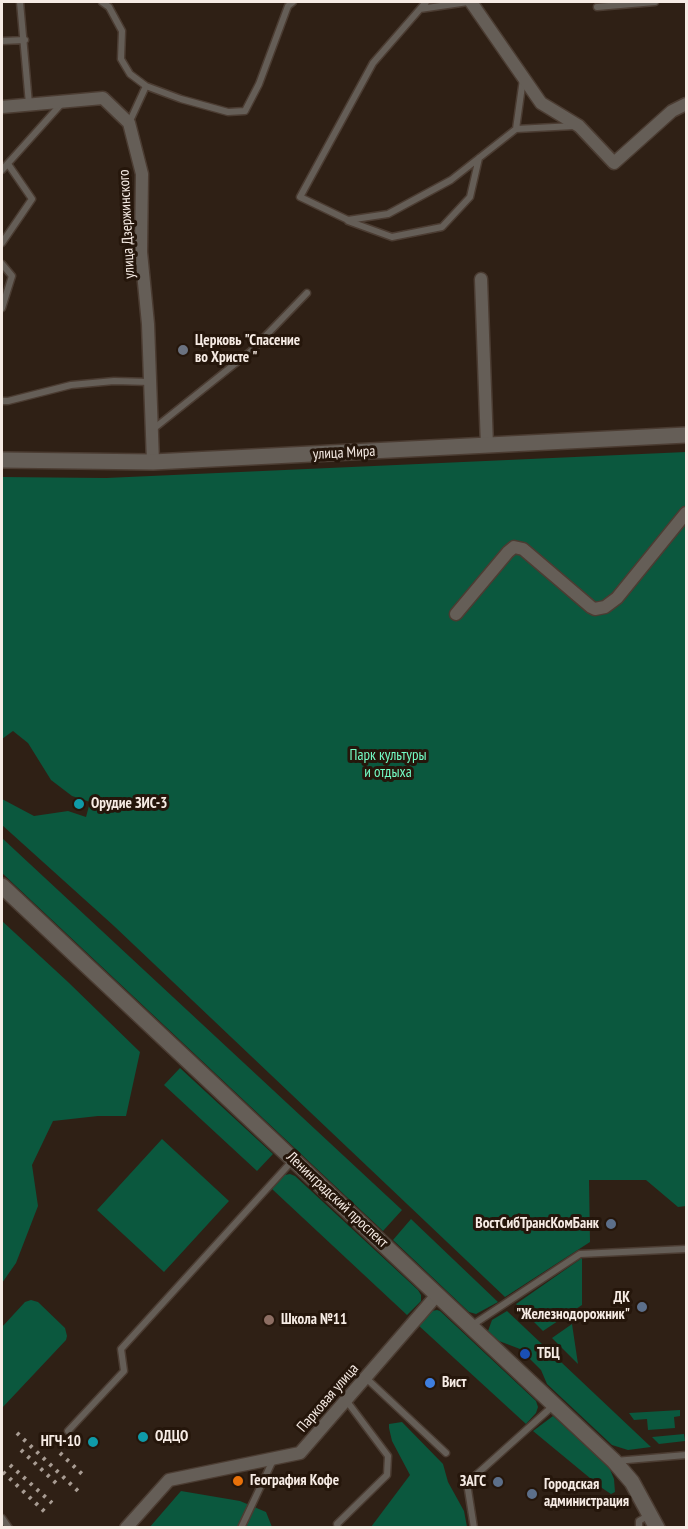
<!DOCTYPE html>
<html>
<head>
<meta charset="utf-8">
<style>
	body { margin:0 }
	#map { position:relative; width:688px; height:1529px; overflow:hidden; background:#2f2015; font-family:"PT Sans Narrow",sans-serif }
	canvas { display:block }
	.frame { position:absolute; inset:0; border:3px solid #f6ebe4; pointer-events:none }
</style>
</head>
<body>
<div id="map">
<canvas width="688" height="1529"></canvas>
<div class="frame"></div>
</div>
<script>
const g = document.querySelector('canvas').getContext('2d');
g.lineJoin = 'round';
function fillPath(path, color) { g.fillStyle = color; g.fill(path, 'evenodd'); }
const poly = rows => new Path2D(rows.map(r => 'M' + r).join(''));
function strokePath(path, color, width, dash) { g.strokeStyle = color; g.lineWidth = width; g.lineCap = dash ? 'butt' : 'round'; g.setLineDash(dash || []); g.stroke(path); }
function label(font, color, halo, rows, align = 'center') {
  g.font = font + ' "PT Sans Narrow",sans-serif'; g.lineWidth = 6; g.setLineDash([]); g.textBaseline = 'middle'; g.strokeStyle = halo; g.fillStyle = color; for (const [text, x, y, turn = 0] of rows) {
    g.save(); g.translate(x, y); g.rotate((+turn || 0) * Math.PI / 180); g.textAlign = isNaN(turn) ? turn : align; if (halo) g.strokeText(text, 0, 0); g.fillText(text, 0, 0); g.restore();
  }
}
const green = poly([
	[686,452,686,1206,678,1207,646,1180,589,1180,590,1242,505,1297,114,926,2,825,2,799,34,816,68,811,86,817,90,802,72,796,51,780,28,743,13,731,2,739,2,477,106,478],
	[2,838,402,1210,383,1231,2,873],
	[2,921,68,982,140,1052,126,1116,98,1116,53,1121,32,1165,38,1206,16,1263,2,1283],
	[180,1068,273,1154,257,1171,164,1085],
	[162,1139,229,1201,164,1272,97,1210],
	[290,1174,295,1176,418,1290,421,1295,421,1301,407,1315,272,1189,285,1175],
	[411,1219,498,1302,476,1314,469,1312,393,1240],
	[582,1258,582,1305,543,1331,516,1304],
	[31,1300,38,1302,65,1328,67,1336,66,1340,2,1408,2,1327,25,1302],
	[437,1310,440,1311,536,1401,538,1407,536,1413,526,1424,418,1325,432,1311],
	[507,1311,651,1447,628,1450,612,1445,547,1384,541,1370,520,1349,499,1341,488,1331,492,1320],
	[572,1324,578,1364,552,1338],
	[680,1410,680,1416,674,1417,675,1428,648,1430,647,1419,634,1420,629,1413],
	[553,1416,609,1467,614,1479,615,1492,611,1494,602,1488,533,1431],
	[402,1422,443,1464,448,1482,464,1511,467,1527,371,1527,410,1475,392,1441,389,1428,389,1424],
	[684,1434,685,1441,659,1444,652,1437],
	[181,1491,240,1501,266,1512,272,1527,149,1528]
]);
const service = poly([
	[20,2,29,104],
	[102,2,109,7,122,31,121,59,130,74,146,86,129,123],
	[426,2,420,9,468,2],
	[597,7,655,2],
	[420,9,373,63,300,197,348,220,388,214,451,180,516,129,574,126],
	[2,41,25,40],
	[146,86,181,99,228,112,245,111,259,84,288,6,293,2],
	[516,129,523,79],
	[2,170,63,102],
	[348,221,392,237,442,227,470,197,479,158],
	[2,243,32,199,8,164],
	[2,264,12,276,2,308],
	[2,401,8,401,71,385,114,381,150,382],
	[152,430,251,351,307,293],
	[471,1326,580,1254,686,1249],
	[366,1378,446,1453],
	[68,1431,124,1371,121,1349,293,1160],
	[615,1461,686,1455],
	[2,1518,9,1528],
	[241,1528,274,1458],
	[338,1528,337,1524,387,1475,388,1456,346,1400],
	[474,1528,467,1483,554,1405],
	[639,1528,639,1521,649,1515]
]);
const minor = poly([
	[471,2,541,103,579,126,614,163,672,111,686,104],
	[2,107,103,98,129,123,142,174,141,252,148,324,153,462],
	[481,279,487,446],
	[456,614,508,552,514,547,523,549,591,607,595,609,605,607,617,598,686,513],
	[126,1528,169,1480,300,1453,437,1295]
]);
const tertiary = poly([
	[2,460,153,462,686,435],
	[2,886,614,1461,632,1482,657,1528]
]);
const rail = poly([
	[17,1433,78,1491],
	[21,1450,57,1484],
	[60,1453,82,1474],
	[10,1465,52,1503],
	[3,1472,45,1512]
]);
const markers = [
	[183,350,6,"#6b7280"],
	[79,804,6,"#0f9aa8"],
	[611,1224,6,"#5c6f8a"],
	[642,1307,6,"#5c6f8a"],
	[269,1320,6,"#8d6e63"],
	[525,1354,6,"#1a4fb4"],
	[430,1383,6,"#3f7fe0"],
	[143,1437,6,"#0f9aa8"],
	[93,1442,6,"#0f9aa8"],
	[238,1481,6,"#e8710a"],
	[498,1482,6,"#5c6f8a"],
	[532,1494,6,"#5c6f8a"]
];
const streetNames = [
	["улица Дзержинского",127,224,-93],
	["улица Мира",344,453,-3],
	["Ленинградский проспект",337,1200,43],
	["Парковая улица",328,1398,-49]
];
const poiNames = [
	["Церковь \"Спасение",195,341],
	["во Христе \"",195,358],
	["Орудие ЗИС-3",91,804],
	["ВостСибТрансКомБанк",599,1224,"right"],
	["ДК",630,1298,"right"],
	["\"Железнодорожник\"",630,1315,"right"],
	["Школа №11",281,1320],
	["ТБЦ",537,1354],
	["Вист",442,1383],
	["ОДЦО",155,1437],
	["НГЧ-10",81,1442,"right"],
	["География Кофе",250,1481],
	["ЗАГС",486,1482,"right"],
	["Городская",544,1485],
	["администрация",544,1502]
];
const parkNames = [
	["Парк культуры",388,756],
	["и отдыха",388,773]
];
fillPath(green, '#0b583e');
strokePath(service, '#4b3c32', 9);
strokePath(minor, '#4b3c32', 15);
strokePath(tertiary, '#4b3c32', 18);
strokePath(service, '#655e57', 6);
strokePath(minor, '#655e57', 12);
strokePath(tertiary, '#655e57', 15);
strokePath(rail, '#a89c93', 4, [3, 6]);
for (const [x, y, r, color] of markers) { const dot = new Path2D(); dot.arc(x, y, r, 0, 2 * Math.PI); g.fillStyle = color; g.fill(dot); strokePath(dot, '#25160b', 2); }
label('15px', '#f6ebe4', '#25160b', streetNames);
label('bold 15px', '#f6ebe4', '#25160b', poiNames, 'left');
label('15px', '#74fec6', '#25160b', parkNames);
</script>
</body>
</html>
